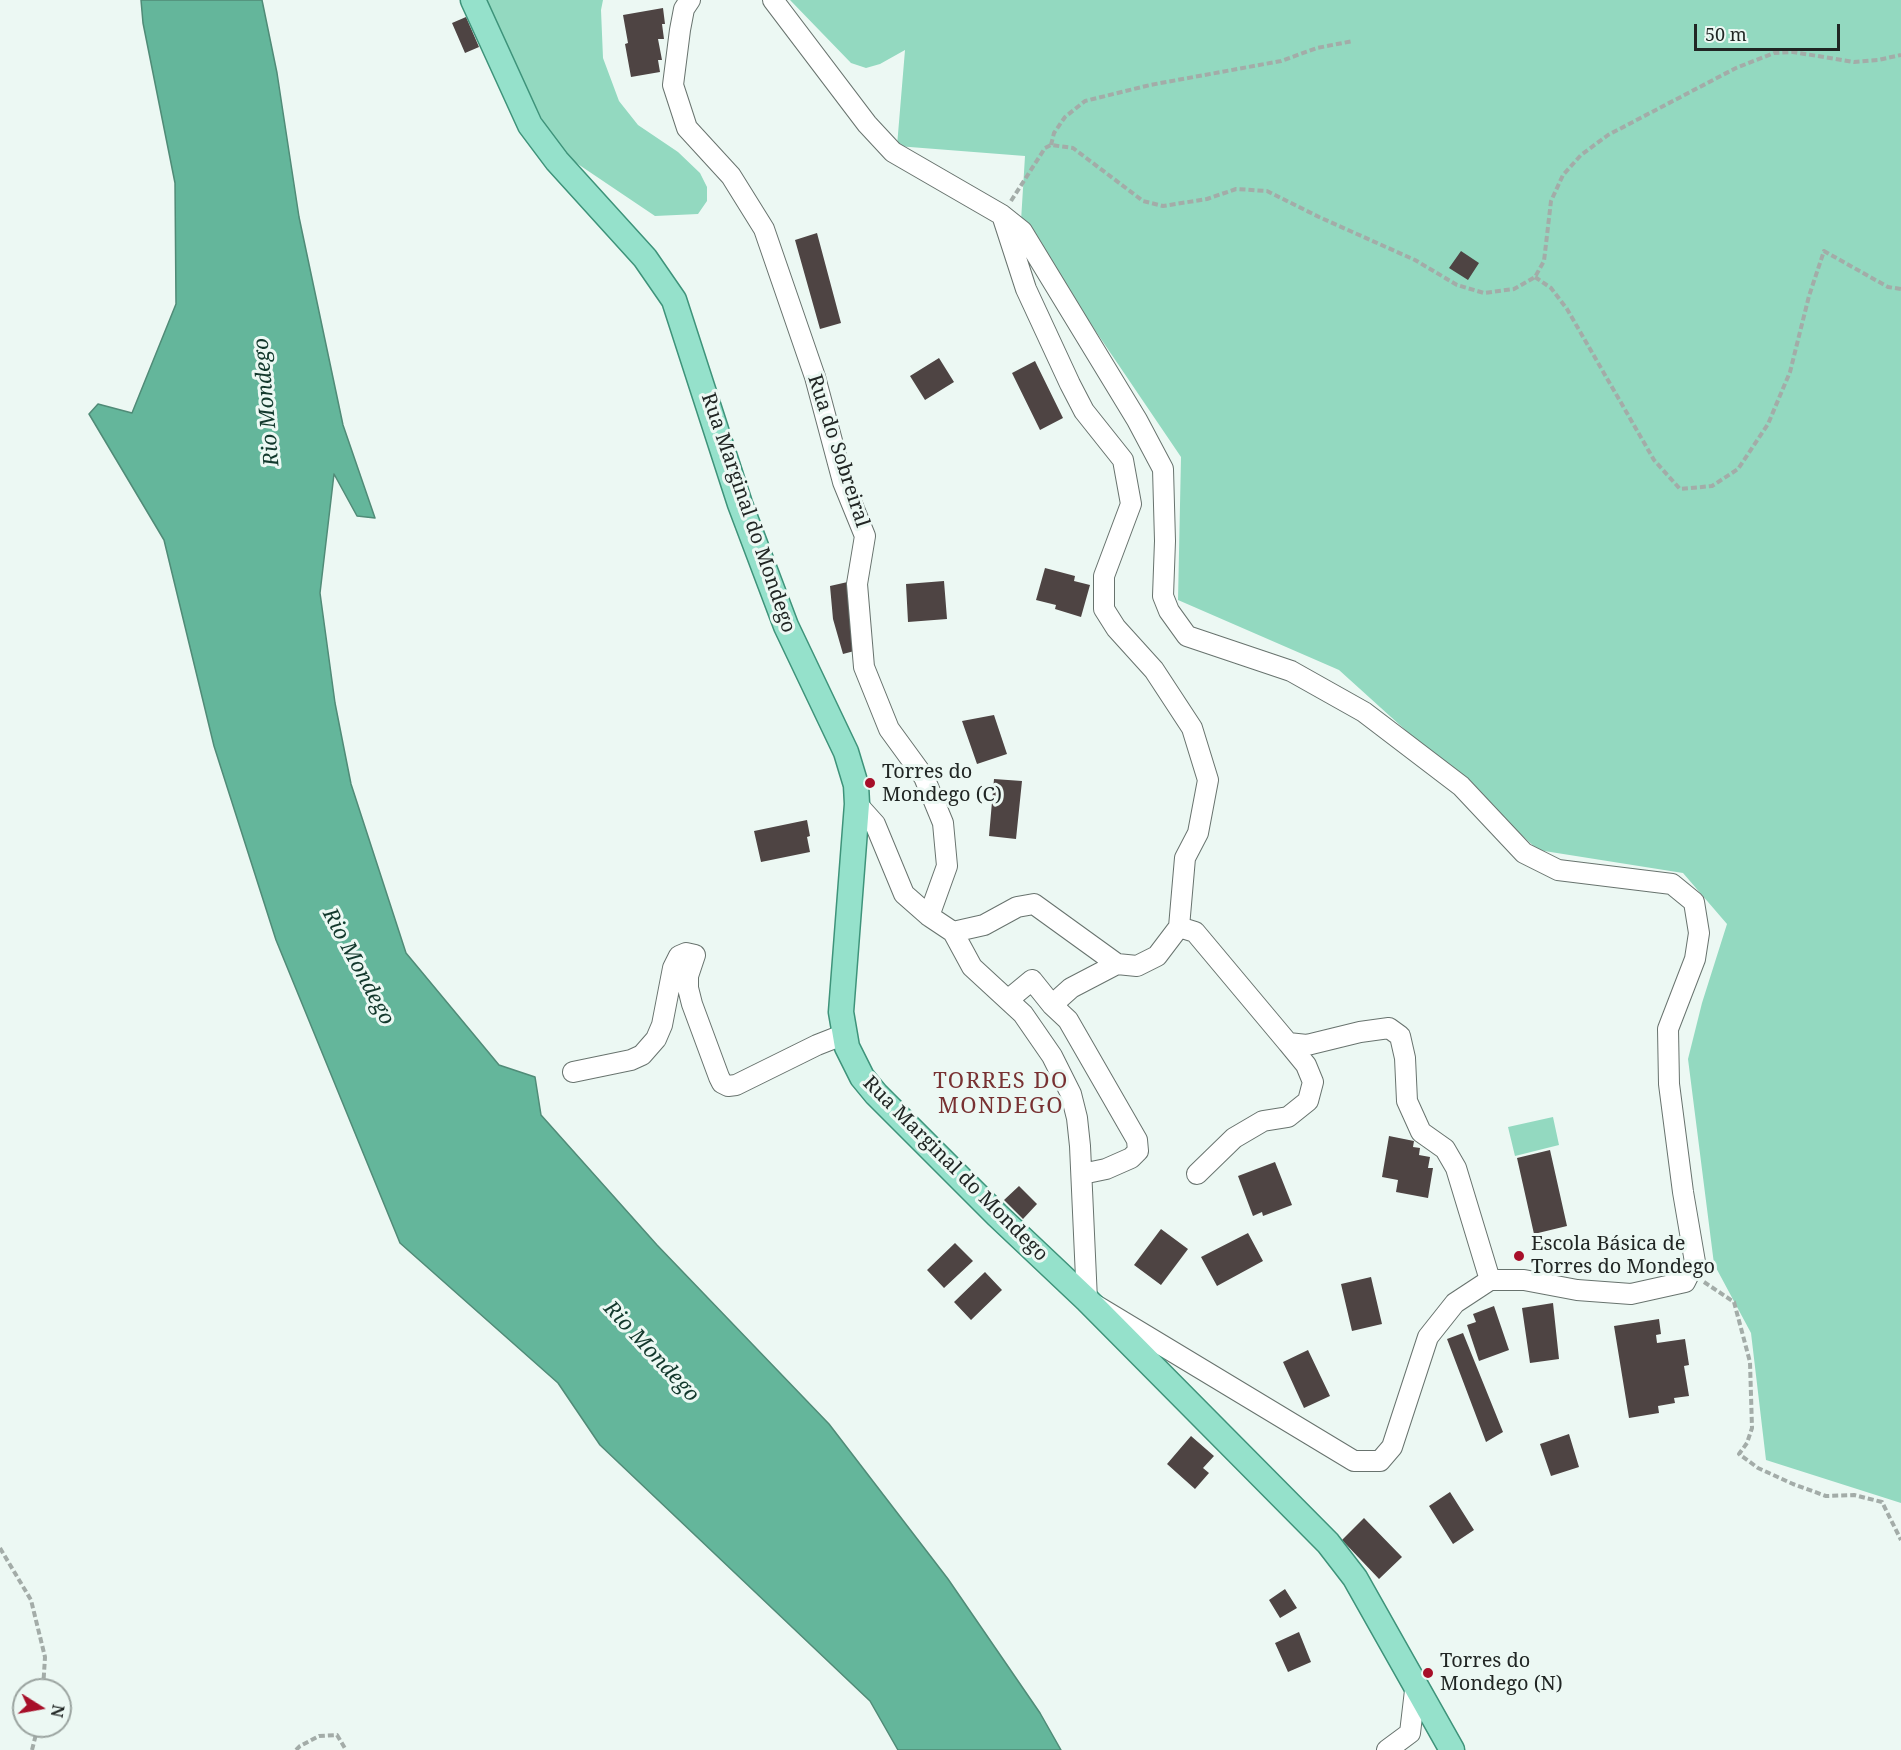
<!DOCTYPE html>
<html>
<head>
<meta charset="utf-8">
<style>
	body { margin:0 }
	#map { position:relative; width:1901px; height:1750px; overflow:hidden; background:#ecf8f3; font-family:"Noto Serif",serif }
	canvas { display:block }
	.north { position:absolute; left:12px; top:1678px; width:60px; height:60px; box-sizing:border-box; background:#ecf8f3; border:2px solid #9ba4a0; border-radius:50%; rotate:101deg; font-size:16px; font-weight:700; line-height:24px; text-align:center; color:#212624 }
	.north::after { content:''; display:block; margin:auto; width:21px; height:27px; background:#a70f29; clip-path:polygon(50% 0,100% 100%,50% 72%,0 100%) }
	.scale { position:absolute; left:1694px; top:24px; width:146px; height:27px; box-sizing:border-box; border:3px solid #212624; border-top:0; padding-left:8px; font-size:18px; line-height:21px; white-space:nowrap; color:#212624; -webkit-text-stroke:4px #ecf8f3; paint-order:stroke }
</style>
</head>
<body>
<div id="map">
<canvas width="1901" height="1750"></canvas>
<div class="north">N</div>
<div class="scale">50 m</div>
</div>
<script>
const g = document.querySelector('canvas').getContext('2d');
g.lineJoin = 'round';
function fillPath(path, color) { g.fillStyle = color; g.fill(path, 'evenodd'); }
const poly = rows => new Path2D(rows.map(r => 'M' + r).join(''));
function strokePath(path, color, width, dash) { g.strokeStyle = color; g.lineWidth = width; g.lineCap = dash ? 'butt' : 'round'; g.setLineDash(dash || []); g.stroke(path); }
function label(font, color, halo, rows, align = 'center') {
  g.font = font + ' "Noto Serif",serif'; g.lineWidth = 6; g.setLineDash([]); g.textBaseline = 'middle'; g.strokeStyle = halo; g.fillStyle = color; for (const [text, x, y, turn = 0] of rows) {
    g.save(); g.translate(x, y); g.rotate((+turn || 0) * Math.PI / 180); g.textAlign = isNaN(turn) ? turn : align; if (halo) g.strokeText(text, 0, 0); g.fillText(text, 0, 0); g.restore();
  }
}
const green = poly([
	[484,0,603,0,601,10,603,58,619,101,638,125,678,152,700,173,707,187,707,201,698,214,655,216,557,150],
	[790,0,1901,0,1901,1503,1766,1460,1751,1333,1714,1264,1688,1059,1702,1003,1727,924,1683,873,1538,850,1339,670,1178,600,1181,457,1021,221,1025,156,897,146,905,50,880,64,866,68,851,63],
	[1553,1117,1559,1145,1515,1156,1508,1127]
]);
const water = poly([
	[141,0,262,0,277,73,299,217,343,425,375,518,357,516,334,474,320,593,335,703,351,784,406,953,499,1065,535,1077,541,1115,657,1245,829,1424,948,1579,1040,1713,1061,1750,898,1750,870,1701,600,1445,558,1383,400,1243,276,940,214,746,164,540,89,414,98,404,132,413,176,304,175,183,143,23,141,0]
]);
const building = poly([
	[663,8,665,24,662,24,664,39,658,39,662,60,658,60,660,72,631,77,625,44,628,43,623,15],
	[466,17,479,47,465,53,452,23],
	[817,233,841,323,820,329,795,240],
	[1461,251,1479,263,1468,280,1449,268],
	[939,358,954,382,925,400,910,376],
	[1035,361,1063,418,1040,430,1012,373],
	[1045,568,1075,576,1074,581,1090,585,1081,617,1055,609,1056,605,1036,600],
	[852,581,858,650,843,654,833,619,830,586],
	[944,581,947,619,908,622,906,584],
	[994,715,1007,754,977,764,962,721],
	[994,779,1022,781,1016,839,989,836],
	[807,820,810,836,807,837,810,852,761,862,754,831],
	[1389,1136,1414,1141,1413,1147,1420,1148,1419,1155,1430,1157,1428,1168,1433,1168,1428,1198,1396,1192,1398,1180,1382,1177],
	[1550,1150,1567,1226,1534,1234,1517,1158],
	[1275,1162,1292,1205,1263,1216,1262,1212,1253,1216,1238,1176],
	[1019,1186,1037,1204,1023,1219,1004,1200],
	[1161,1229,1188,1249,1161,1285,1134,1265],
	[1248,1233,1263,1261,1217,1286,1201,1257],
	[955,1243,973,1261,944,1288,927,1270],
	[985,1272,1002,1290,971,1320,954,1302],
	[1371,1277,1382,1324,1352,1331,1341,1284],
	[1553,1303,1559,1359,1530,1363,1522,1308],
	[1494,1306,1509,1350,1479,1361,1467,1325,1476,1322,1473,1314],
	[1659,1319,1661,1334,1656,1335,1657,1343,1685,1339,1689,1365,1684,1366,1689,1396,1674,1398,1675,1403,1658,1406,1659,1413,1629,1418,1614,1326],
	[1463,1333,1503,1432,1486,1442,1447,1339],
	[1308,1350,1330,1396,1304,1408,1283,1362],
	[1569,1434,1579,1467,1551,1476,1540,1444],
	[1191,1436,1214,1456,1203,1468,1209,1473,1195,1489,1167,1464],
	[1450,1492,1474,1530,1453,1544,1429,1506],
	[1364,1518,1402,1557,1379,1579,1342,1540],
	[1285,1589,1297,1608,1280,1618,1269,1600],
	[1299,1632,1311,1662,1288,1672,1275,1643]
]);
const path = poly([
	[1051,145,1054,133,1065,117,1085,101,1150,85,1281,61,1317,48,1353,41],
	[1011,201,1045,148,1051,145,1073,148,1143,201,1163,206,1207,199,1236,189,1267,191,1319,217,1415,260,1457,285,1484,293,1514,289,1535,277,1544,261,1551,201,1563,175,1581,155,1608,135,1736,68,1774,53,1793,52,1854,62,1878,60,1901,55],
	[1535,277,1551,288,1567,309,1654,460,1680,489,1712,486,1738,469,1768,424,1790,372,1809,296,1824,251,1888,287,1901,289],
	[1704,1282,1734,1302,1750,1362,1752,1428,1747,1443,1739,1454,1758,1468,1793,1484,1826,1496,1854,1495,1882,1502,1901,1540],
	[0,1548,31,1600,45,1657,43,1690],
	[32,1750,38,1726],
	[296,1750,300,1746,319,1736,337,1735,346,1750]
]);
const minor = poly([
	[690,0,684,9,680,30,673,85,687,128,731,176,764,229,815,377,843,482,865,536,857,584,864,667,889,729,924,777,943,823,947,866,929,916],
	[773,0,867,124,893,152,1002,215,1022,231,1137,420,1163,469,1165,541,1163,596,1169,611,1187,636,1291,671,1364,712,1461,786,1524,853,1558,870,1672,884,1694,902,1699,933,1695,959,1668,1029,1669,1084,1683,1192,1695,1262,1685,1282,1631,1294,1577,1290,1524,1280,1490,1280,1455,1303,1428,1337,1392,1447,1380,1461,1354,1461,1087,1300,1080,1146,1077,1118,1071,1094,1052,1056,1023,1014,972,967,953,932],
	[1002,215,1026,289,1070,384,1084,411,1123,460,1131,504,1104,576,1104,609,1116,628,1154,670,1192,728,1208,780,1198,833,1185,858,1179,927,1157,956,1137,966,1117,964,1071,988,1052,1005],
	[857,804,875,824,904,894,929,916,953,932,984,925,1017,907,1034,904,1117,964],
	[1179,927,1195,932,1288,1043,1307,1045,1360,1032,1389,1028,1400,1036,1405,1058,1407,1101,1421,1132,1445,1149,1456,1168,1490,1280],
	[1009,999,1032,980,1052,1005,1068,1020,1137,1140,1138,1151,1131,1158,1106,1169,1082,1174],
	[573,1072,631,1060,642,1055,656,1039,662,1025,673,968,679,956,686,953,695,955,688,976,688,988,692,1004,719,1077,722,1083,728,1086,736,1085,817,1045,845,1034],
	[1197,1174,1234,1138,1263,1121,1288,1117,1308,1101,1313,1082,1306,1065,1288,1043],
	[1387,1750,1410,1733,1416,1682]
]);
const major = poly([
	[473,0,530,125,557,161,645,258,674,300,740,504,786,626,846,752,856,785,857,804,841,1012,847,1047,862,1077,876,1094,997,1215,1087,1300,1328,1543,1355,1578,1452,1750]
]);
const markers = [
	[870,783,6,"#a70f29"],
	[1519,1256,6,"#a70f29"],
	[1428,1673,6,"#a70f29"]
];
const streetNames = [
	["Rua do Sobreiral",838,451,72],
	["Rua Marginal do Mondego",748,513,71],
	["Rua Marginal do Mondego",955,1169,45]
];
const poiNames = [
	["Torres do",882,772],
	["Mondego (C)",882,795],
	["Escola Básica de",1531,1244],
	["Torres do Mondego",1531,1267],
	["Torres do",1440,1661],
	["Mondego (N)",1440,1684]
];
const waterNames = [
	["Rio Mondego",267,402,-95],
	["Rio Mondego",358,967,62],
	["Rio Mondego",651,1352,47]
];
const quarterNames = [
	["TORRES DO",1001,1082],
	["MONDEGO",1001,1107]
];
fillPath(green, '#93d9c0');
fillPath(water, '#64b69b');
strokePath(water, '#508b77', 1.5);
fillPath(building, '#4e4443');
strokePath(minor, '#68736e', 22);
strokePath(major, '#3e937a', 27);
strokePath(path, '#a3aca8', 4, [6, 3]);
strokePath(minor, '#fff', 20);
strokePath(major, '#95e1cb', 24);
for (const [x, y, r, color] of markers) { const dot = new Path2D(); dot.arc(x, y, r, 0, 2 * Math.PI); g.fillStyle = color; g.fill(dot); strokePath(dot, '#ecf8f3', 2); }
label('20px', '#212624', '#ecf8f3', streetNames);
label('20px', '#212624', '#ecf8f3', poiNames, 'left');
label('italic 21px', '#12382c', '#ecf8f3', waterNames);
g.letterSpacing = '1.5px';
label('22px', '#783132', '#ecf8f3', quarterNames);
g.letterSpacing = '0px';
</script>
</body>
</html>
